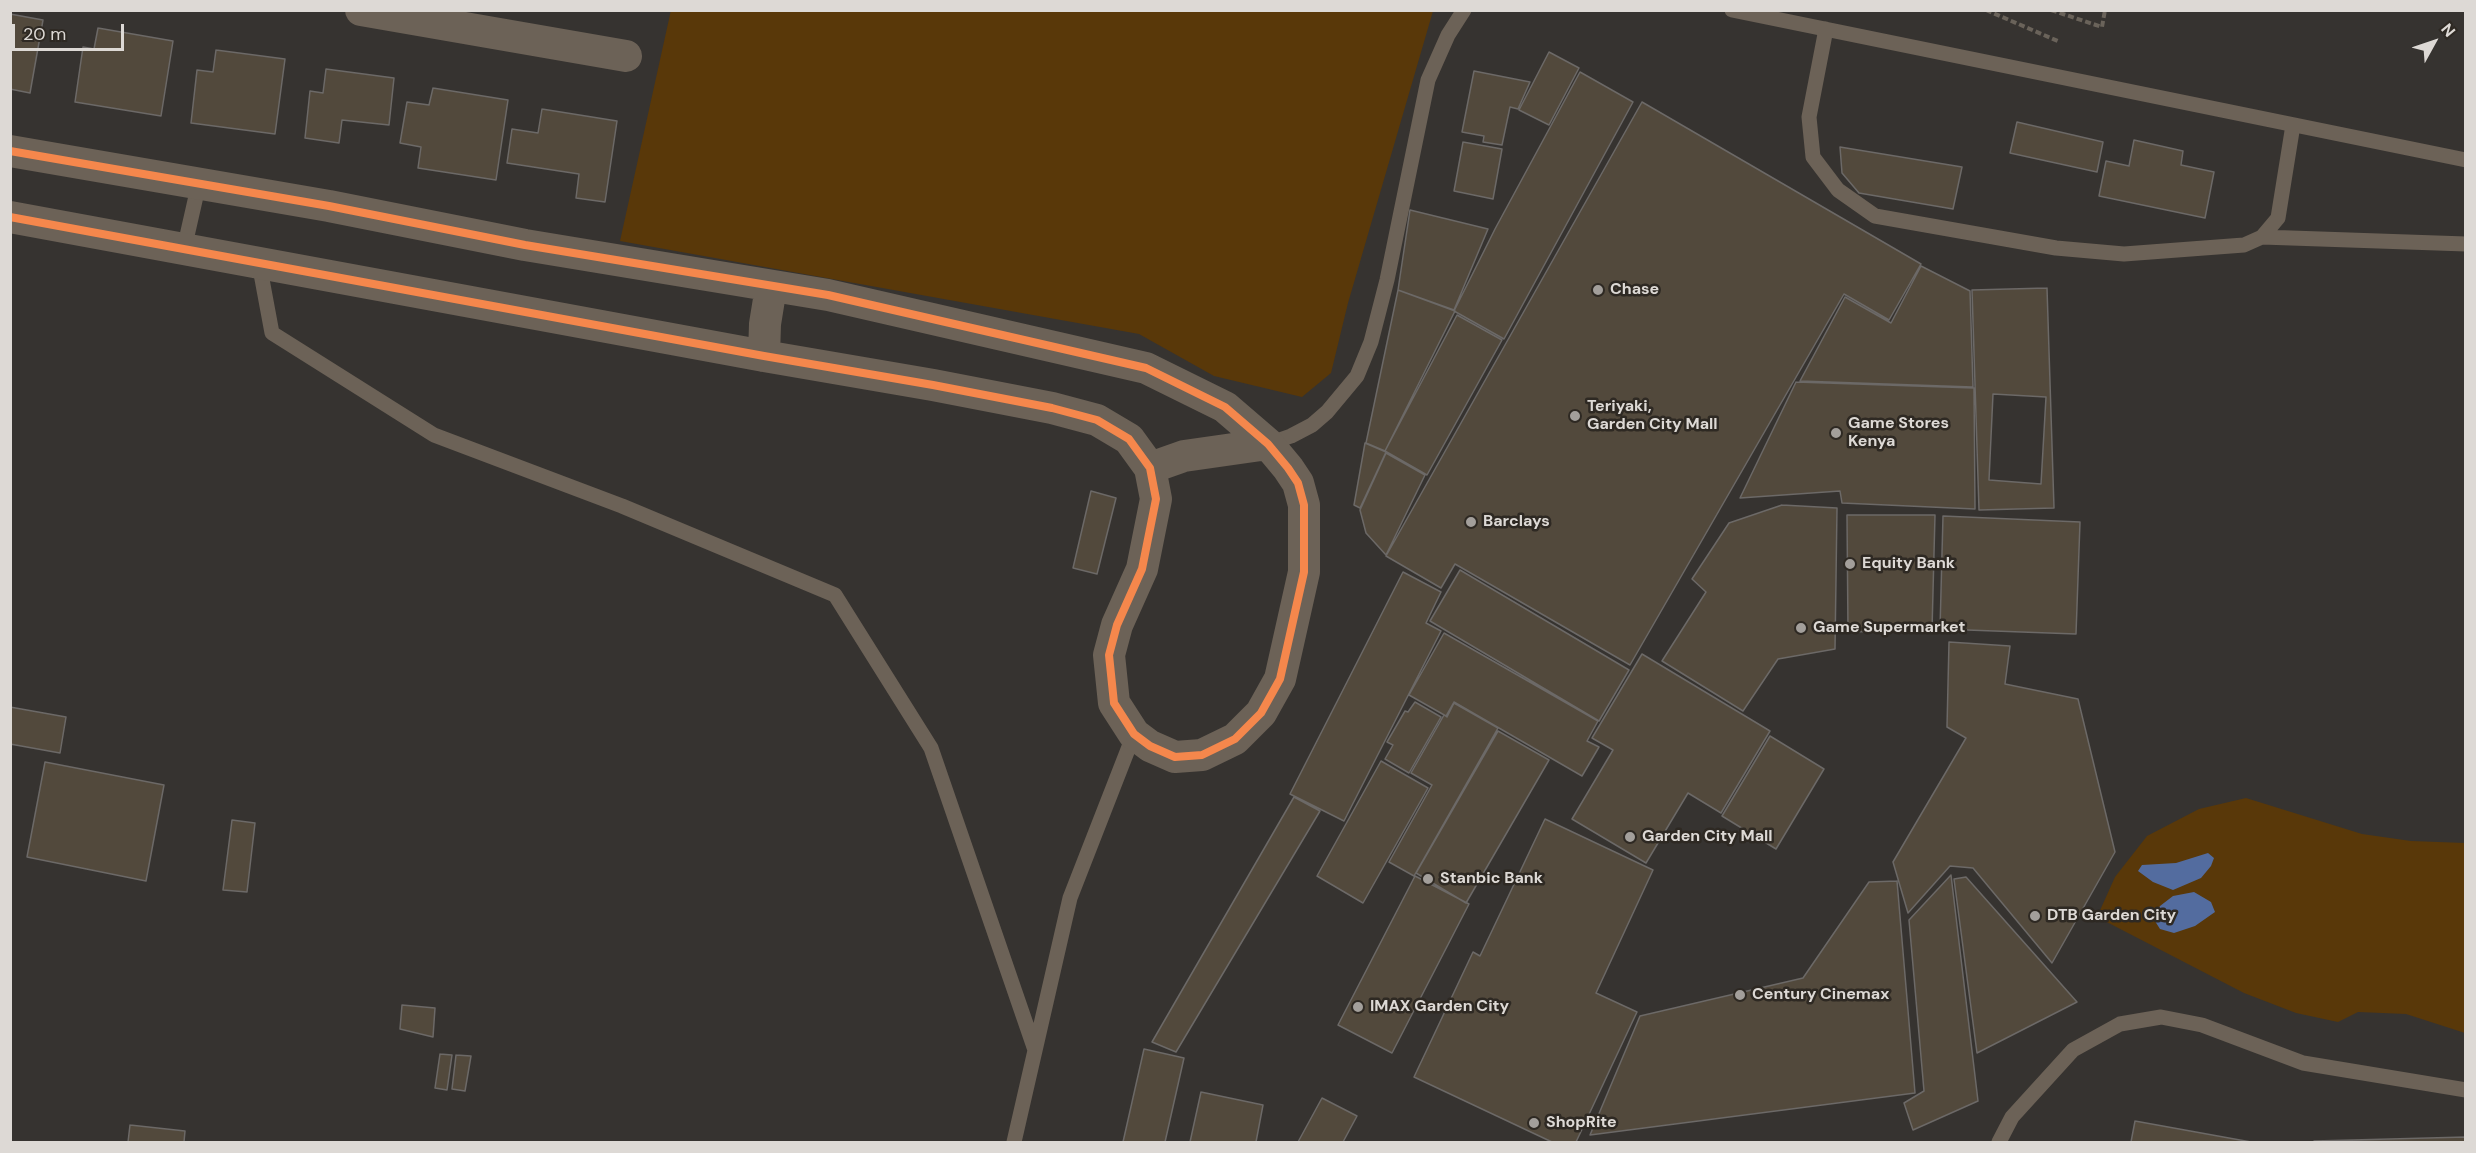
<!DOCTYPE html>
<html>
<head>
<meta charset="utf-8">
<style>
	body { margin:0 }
	#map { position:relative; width:2476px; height:1153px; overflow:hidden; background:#363330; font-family:"DM Sans",sans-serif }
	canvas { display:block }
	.frame { position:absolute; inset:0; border:12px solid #ddd9d5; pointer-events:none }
	.north { position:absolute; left:2404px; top:12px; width:60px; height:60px; -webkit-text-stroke:4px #2e2923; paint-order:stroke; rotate:50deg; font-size:16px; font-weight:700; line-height:24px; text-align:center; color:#ddd9d5 }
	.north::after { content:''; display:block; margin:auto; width:21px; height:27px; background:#ddd9d5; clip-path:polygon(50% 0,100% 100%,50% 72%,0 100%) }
	.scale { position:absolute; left:12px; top:24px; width:112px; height:27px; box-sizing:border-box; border:3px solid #ddd9d5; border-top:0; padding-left:8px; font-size:18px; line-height:21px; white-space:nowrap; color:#ddd9d5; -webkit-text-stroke:4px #2e2923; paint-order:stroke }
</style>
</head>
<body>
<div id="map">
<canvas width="2476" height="1153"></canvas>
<div class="frame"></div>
<div class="north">N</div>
<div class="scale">20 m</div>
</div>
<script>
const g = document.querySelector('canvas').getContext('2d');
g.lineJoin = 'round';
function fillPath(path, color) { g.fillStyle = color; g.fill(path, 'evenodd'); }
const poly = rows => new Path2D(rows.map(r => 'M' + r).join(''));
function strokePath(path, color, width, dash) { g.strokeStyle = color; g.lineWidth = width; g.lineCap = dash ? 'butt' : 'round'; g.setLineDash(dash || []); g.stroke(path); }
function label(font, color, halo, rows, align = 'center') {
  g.font = font + ' "DM Sans",sans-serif'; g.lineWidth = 5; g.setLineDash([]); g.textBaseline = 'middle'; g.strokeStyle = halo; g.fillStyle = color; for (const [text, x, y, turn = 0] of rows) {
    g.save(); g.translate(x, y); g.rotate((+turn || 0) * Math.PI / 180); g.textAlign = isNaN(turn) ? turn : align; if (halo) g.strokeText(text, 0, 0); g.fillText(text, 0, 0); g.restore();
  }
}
const green = poly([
	[671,10,1433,10,1433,11,1348,303,1331,373,1302,397,1214,376,1139,334,620,241],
	[2246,798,2362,834,2411,841,2465,843,2465,1033,2406,1014,2358,1012,2338,1022,2296,1013,2244,993,2097,917,2115,877,2147,836,2199,809]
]);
const water = poly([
	[2208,853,2214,858,2211,866,2201,878,2173,890,2153,882,2138,871,2142,865,2176,863],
	[2194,892,2211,902,2215,912,2195,926,2174,933,2160,929,2153,918,2160,906,2173,896]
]);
const building = poly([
	[10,14,43,20,30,93,10,89,10,14],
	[98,28,173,41,161,116,75,102,83,47,94,49,98,28],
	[216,50,285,59,275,134,191,123,197,70,213,72,216,50],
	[1549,52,1579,68,1549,125,1519,110,1549,52],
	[326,69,394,78,389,125,342,120,339,143,305,138,310,91,323,93,326,69],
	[1474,71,1530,82,1518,109,1510,107,1502,145,1483,142,1484,136,1462,132,1474,71],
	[1580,72,1633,102,1504,339,1454,311,1495,229,1580,72],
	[433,88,508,100,496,180,418,168,421,147,400,143,407,102,429,105,433,88],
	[1642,102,1921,264,1889,320,1844,294,1630,665,1455,564,1441,588,1386,556,1642,102],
	[542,109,617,121,605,202,576,198,579,174,507,163,512,129,538,133,542,109],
	[2017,122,2103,142,2097,172,2010,153,2017,122],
	[2134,140,2183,151,2181,165,2214,172,2205,218,2099,196,2106,161,2129,166,2134,140],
	[1463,142,1502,149,1493,199,1454,191,1463,142],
	[1840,147,1962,167,1953,209,1859,193,1842,173,1840,147],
	[1410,210,1488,229,1454,310,1398,290,1410,210],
	[1921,266,1970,291,1973,387,1800,381,1845,297,1891,323,1921,266],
	[2047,288,2054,508,1979,510,1972,290,2047,288],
	[1398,290,1455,311,1385,451,1366,443,1398,290],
	[1457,315,1502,340,1427,475,1385,451,1457,315],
	[1796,382,1974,388,1975,509,1842,503,1840,491,1740,498,1796,382],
	[1993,394,2046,397,2041,484,1989,480,1993,394],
	[1365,443,1386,452,1360,508,1354,505,1365,443],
	[1386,453,1425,475,1386,555,1366,533,1360,510,1386,453],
	[1091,491,1116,498,1097,574,1073,568,1091,491],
	[1782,505,1837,508,1835,649,1778,659,1743,711,1662,661,1706,592,1692,579,1729,523,1782,505],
	[1847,515,1935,515,1932,630,1848,632,1847,515],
	[1943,516,2080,522,2076,634,1940,629,1943,516],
	[1460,570,1629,670,1599,721,1430,621,1460,570],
	[1403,572,1441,592,1426,623,1441,631,1344,821,1290,794,1403,572],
	[1444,633,1598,721,1587,741,1599,747,1582,776,1454,702,1446,716,1409,695,1444,633],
	[1949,642,2010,646,2005,684,2078,699,2115,852,2052,963,1973,868,1950,866,1908,913,1893,862,1966,738,1947,727,1949,642],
	[1642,654,1770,731,1721,813,1688,793,1646,863,1572,819,1613,750,1592,738,1642,654],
	[1415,702,1441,717,1409,773,1385,759,1393,745,1387,742,1405,711,1408,712,1415,702],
	[1454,703,1498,728,1414,876,1389,862,1432,785,1411,773,1444,715,1447,717,1454,703],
	[10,707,66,717,60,753,10,744,10,707],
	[1498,731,1549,760,1466,903,1416,873,1498,731],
	[1770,736,1824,769,1776,849,1722,816,1770,736],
	[1381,761,1428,788,1363,903,1317,876,1381,761],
	[45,762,164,785,146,881,27,857,45,762],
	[1294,797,1320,811,1176,1052,1152,1042,1294,797],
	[1545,819,1653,870,1596,993,1637,1012,1576,1142,1552,1142,1414,1077,1473,952,1480,956,1545,819],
	[232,820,255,823,247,892,223,890,232,820],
	[1951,875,1978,1101,1913,1130,1904,1103,1924,1091,1909,920,1951,875],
	[1415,876,1469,904,1392,1053,1338,1025,1415,876],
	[1966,877,2077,1002,1977,1053,1954,879,1966,877],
	[1897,881,1915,1093,1590,1135,1640,1016,1803,978,1869,882,1897,881],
	[402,1005,435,1008,433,1037,400,1029,402,1005],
	[1144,1049,1184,1058,1165,1142,1123,1142,1144,1049],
	[440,1054,452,1055,447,1090,435,1088,440,1054],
	[456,1055,471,1056,465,1091,452,1089,456,1055],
	[1201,1092,1263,1105,1256,1142,1190,1142,1201,1092],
	[1322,1098,1357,1116,1343,1142,1298,1142,1322,1098],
	[2135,1121,2251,1142,2131,1142,2135,1121],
	[130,1125,185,1131,184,1142,128,1142,130,1125],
	[2466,1137,2466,1142,2314,1141,2466,1137]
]);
const path = poly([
	[1986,10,2060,42],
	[2051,10,2102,27,2105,10]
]);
const lane = poly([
	[1732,10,2466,160],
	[1826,29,1809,117,1813,157,1838,190,1875,216,2056,248,2124,254,2244,245,2262,237,2278,218,2293,125],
	[2262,237,2466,244],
	[184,249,199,183],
	[259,263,272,333,434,435,622,506,835,595,931,748,1035,1050],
	[1268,444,1291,436,1312,425,1327,412,1357,376,1371,342,1387,280,1428,80,1448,35,1464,10],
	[1014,1142,1070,898,1134,734],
	[1999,1142,2012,1117,2073,1050,2120,1024,2161,1017,2202,1025,2303,1063,2466,1090]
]);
const street = poly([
	[361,10,626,56],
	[10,151,329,206,525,245,828,295,1146,368,1225,407,1268,444,1288,468,1298,483,1304,505,1304,572,1280,679,1261,713,1235,739,1202,755,1175,757,1150,746,1134,734,1114,703,1109,655,1117,625,1142,569,1156,499,1150,468,1129,439,1097,420,1052,408,933,385,764,356,10,217],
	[764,356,765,324,771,287],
	[1150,468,1184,456,1268,444]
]);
const cycleway = poly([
	[10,151,329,206,525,245,828,295,1146,368,1225,407,1268,444,1288,468,1298,483,1304,505,1304,572,1280,679,1261,713,1235,739,1202,755,1175,757,1150,746,1134,734,1114,703,1109,655,1117,625,1142,569,1156,499,1150,468,1129,439,1097,420,1052,408,933,385,764,356,10,217]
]);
const markers = [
	[1598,290,6,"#a39f9b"],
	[1575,416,6,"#a39f9b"],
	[1836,433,6,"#a39f9b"],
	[1471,522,6,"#a39f9b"],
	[1850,564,6,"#a39f9b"],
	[1801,628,6,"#a39f9b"],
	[1630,837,6,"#a39f9b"],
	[1428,879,6,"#a39f9b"],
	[2035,916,6,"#a39f9b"],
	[1740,995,6,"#a39f9b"],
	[1358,1007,6,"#a39f9b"],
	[1534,1123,6,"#a39f9b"]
];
const poiNames = [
	["Chase",1610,290],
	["Teriyaki,",1587,407],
	["Garden City Mall",1587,425],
	["Game Stores",1848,424],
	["Kenya",1848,442],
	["Barclays",1483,522],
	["Equity Bank",1862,564],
	["Game Supermarket",1813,628],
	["Garden City Mall",1642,837],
	["Stanbic Bank",1440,879],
	["DTB Garden City",2047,916],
	["Century Cinemax",1752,995],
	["IMAX Garden City",1370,1007],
	["ShopRite",1546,1123]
];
fillPath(green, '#593809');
fillPath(water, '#536c9f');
fillPath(building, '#52493c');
strokePath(building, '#6c6967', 1.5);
strokePath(path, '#6a635a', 4, [6, 3]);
strokePath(lane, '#6c6257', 15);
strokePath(street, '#6c6257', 32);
strokePath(cycleway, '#f5874c', 8);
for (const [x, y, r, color] of markers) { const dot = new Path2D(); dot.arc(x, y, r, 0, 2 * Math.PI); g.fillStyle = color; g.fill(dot); strokePath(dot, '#2e2923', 2); }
label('bold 16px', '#ddd9d5', '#2e2923', poiNames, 'left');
</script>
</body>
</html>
